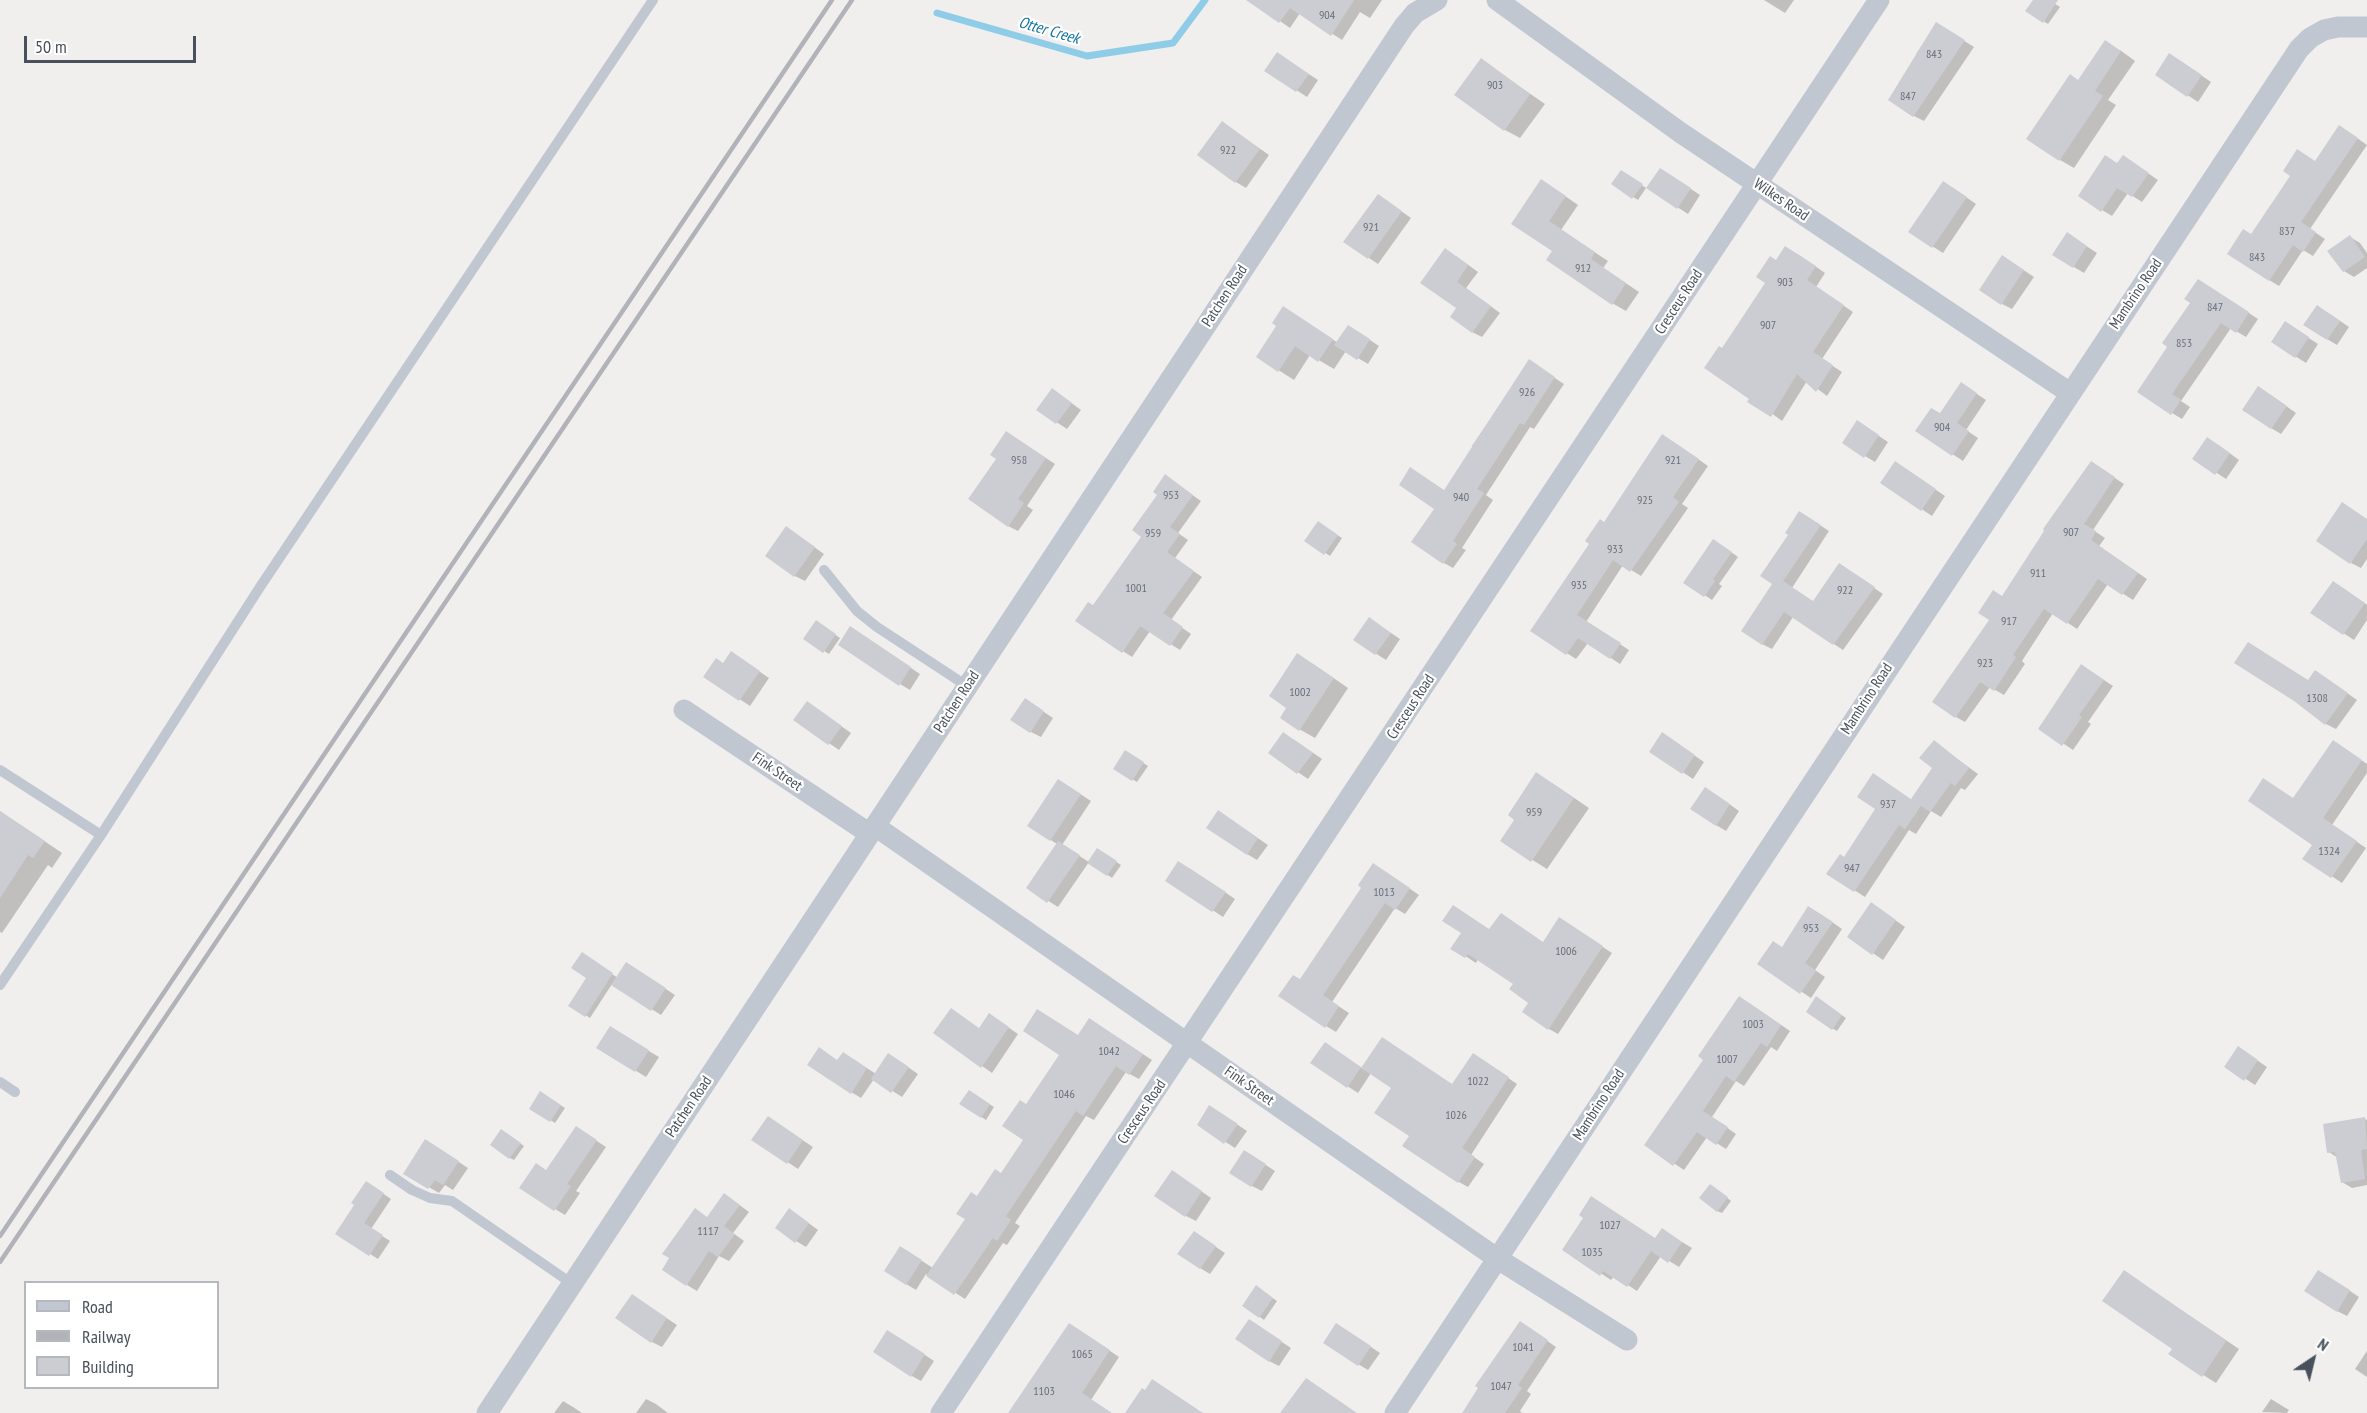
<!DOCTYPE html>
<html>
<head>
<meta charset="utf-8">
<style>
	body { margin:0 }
	#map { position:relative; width:2367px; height:1413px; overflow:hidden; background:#f1efee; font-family:"PT Sans Narrow",sans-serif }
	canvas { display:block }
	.legend { position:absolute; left:24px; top:1281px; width:195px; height:108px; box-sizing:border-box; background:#fff; border:2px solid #b5b9bd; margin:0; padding:8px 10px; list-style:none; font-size:18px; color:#47505b }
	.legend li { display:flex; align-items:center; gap:12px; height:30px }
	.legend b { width:30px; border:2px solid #b5b9bd }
	.north { position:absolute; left:2283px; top:1329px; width:60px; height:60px; -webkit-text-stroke:4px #fff; paint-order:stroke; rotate:35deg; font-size:16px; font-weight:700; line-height:24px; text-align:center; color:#47505b }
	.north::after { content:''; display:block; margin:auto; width:21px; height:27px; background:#47505b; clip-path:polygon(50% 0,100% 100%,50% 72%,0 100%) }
	.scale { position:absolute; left:24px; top:36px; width:172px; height:27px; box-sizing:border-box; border:3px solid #47505b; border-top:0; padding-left:8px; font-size:18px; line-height:21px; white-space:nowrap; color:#47505b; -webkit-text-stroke:4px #fff; paint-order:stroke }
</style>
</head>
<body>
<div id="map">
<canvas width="2367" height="1413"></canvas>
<ul class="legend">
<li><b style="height:8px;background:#c0c7d0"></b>Road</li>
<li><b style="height:8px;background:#b1b3b9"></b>Railway</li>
<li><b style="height:16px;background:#cccdd3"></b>Building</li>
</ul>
<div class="north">N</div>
<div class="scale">50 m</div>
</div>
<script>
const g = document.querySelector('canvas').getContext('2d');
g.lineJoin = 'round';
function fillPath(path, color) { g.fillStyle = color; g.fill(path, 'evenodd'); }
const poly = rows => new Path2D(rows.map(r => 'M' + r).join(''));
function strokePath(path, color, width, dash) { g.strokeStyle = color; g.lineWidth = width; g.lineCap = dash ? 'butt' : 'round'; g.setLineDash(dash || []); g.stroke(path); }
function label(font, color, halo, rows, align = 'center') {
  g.font = font + ' "PT Sans Narrow",sans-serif'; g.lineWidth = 4.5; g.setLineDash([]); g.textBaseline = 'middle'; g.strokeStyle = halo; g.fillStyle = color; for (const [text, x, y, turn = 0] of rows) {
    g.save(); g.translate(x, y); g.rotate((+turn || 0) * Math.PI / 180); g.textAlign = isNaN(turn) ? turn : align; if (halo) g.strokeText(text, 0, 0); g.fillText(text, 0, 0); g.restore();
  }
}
const shadow = poly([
	[1252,0,1382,0,1370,18,1360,12,1342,40,1300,13,1290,28,1251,1],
	[1764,0,1794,0,1785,13],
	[2035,0,2049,0,2060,7,2048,24,2027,11],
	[1937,24,1974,47,1924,121,1914,116,1919,56,1916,54],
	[2120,50,2135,61,2108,100,2116,105,2074,168,2060,160,2079,81],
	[1287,60,1318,80,1307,97,1266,70],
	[1481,60,1545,104,1520,138,1505,130],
	[2180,61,2211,82,2198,102,2157,75],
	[1223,123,1269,155,1246,188,1236,182],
	[2350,133,2367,145,2310,229,2325,239,2313,256,2303,250,2279,286,2269,280,2252,236,2316,163],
	[2133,163,2158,180,2142,202,2128,193,2112,216,2102,210,2118,164],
	[1622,172,1646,188,1638,200,1613,184],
	[1670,175,1700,195,1688,214,1648,188],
	[1953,188,1976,204,1943,253,1910,232],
	[1555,189,1578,205,1561,230,1608,261,1603,268,1639,292,1626,311,1612,303,1554,251,1513,224],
	[1388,202,1411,218,1378,264,1369,258],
	[2350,237,2360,243,2367,253,2367,268,2354,277,2344,271],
	[2077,240,2097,253,2084,273,2074,267],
	[1796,253,1825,273,1816,287,1853,312,1822,359,1842,372,1827,396,1807,381,1782,421,1751,398,1723,350,1767,283,1777,261],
	[1456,256,1478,272,1466,288,1500,313,1482,337,1472,332,1458,308],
	[2013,263,2034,277,2012,309,2002,304],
	[2208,286,2258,319,2246,337,2231,328,2181,401,2190,407,2182,419,2172,413,2169,347],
	[2327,312,2349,327,2337,345,2327,339],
	[1299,317,1338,343,1358,332,1379,346,1368,364,1346,351,1334,369,1310,355,1294,380,1258,357],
	[2295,329,2318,344,2306,363,2273,342],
	[1529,361,1564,384,1534,429,1530,427,1486,495,1493,500,1462,548,1466,550,1453,568,1444,563,1436,509,1445,491,1474,448,1472,446],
	[1971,390,1986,400,1966,430,1978,438,1963,461,1917,431],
	[2269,394,2296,413,2281,434,2271,428],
	[1062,396,1081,410,1067,429,1038,410],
	[1867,428,1888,442,1875,462,1865,456],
	[1017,439,1055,464,1027,506,1033,510,1018,531,1008,526],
	[1672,441,1708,466,1682,504,1688,508,1641,576,1623,565,1586,622,1629,650,1620,664,1588,643,1576,659,1532,631,1605,523],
	[2217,444,2239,460,2226,479,2194,458],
	[1905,469,1945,496,1932,516,1882,483],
	[2101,469,2124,484,2093,530,2105,538,2099,546,2147,579,2133,600,2108,584,2077,629,2053,613,2022,661,2025,664,2004,695,1990,687,1965,722,1956,717,1991,619,2003,598],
	[1174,482,1201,501,1178,533,1188,540,1175,558,1202,577,1171,620,1191,634,1180,650,1150,631,1132,657,1077,621,1093,607,1144,537,1159,495],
	[1809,518,1829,531,1792,588,1814,603,1849,571,1883,594,1843,650,1793,617,1772,649,1762,644,1774,584],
	[2367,520,2367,559,2361,568,2351,563],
	[1318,523,1342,538,1330,556,1306,540],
	[796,534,824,554,805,581,795,576],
	[1721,545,1738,557,1719,584,1722,586,1712,600,1685,582],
	[2343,588,2367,605,2367,620,2354,640,2313,613],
	[816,622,840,638,829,654,805,639],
	[1379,625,1400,639,1386,660,1355,640],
	[860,634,920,674,910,690,900,684],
	[741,659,769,678,750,706,705,676,724,664],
	[1313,664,1348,688,1315,738,1299,729,1288,707],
	[2092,672,2113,686,2088,722,2091,724,2073,750,2040,728],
	[2326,678,2357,700,2336,729,2326,724,2309,682],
	[1035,706,1053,718,1041,737,1031,732],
	[817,709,851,733,839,750,795,720],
	[1293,739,1322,759,1308,779,1270,753],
	[1672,740,1704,762,1693,779,1651,751],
	[1934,742,1978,774,1965,790,1961,788,1941,817,1931,811,1916,834,1909,830,1865,897,1829,874,1912,801,1934,768],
	[2344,748,2367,764,2367,773,2332,825,2366,848,2342,883,2304,858,2314,844,2294,800],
	[1126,752,1148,766,1137,782,1115,768],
	[1552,783,1589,808,1547,869,1502,841,1516,819],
	[1069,787,1091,801,1062,845,1089,862,1058,907,1028,888,1057,844,1029,826],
	[1715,794,1739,811,1726,831,1716,825],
	[0,811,62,853,52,868,48,865,2,933,0,932],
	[1228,818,1268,845,1257,860,1247,854],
	[1098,850,1121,865,1112,878,1089,862],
	[1189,868,1235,899,1223,917,1167,880],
	[1384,871,1419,895,1405,914,1395,908,1332,1002,1349,1013,1336,1032,1326,1026,1300,981],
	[1881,910,1905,927,1883,960,1849,937],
	[1819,913,1842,929,1815,970,1825,977,1811,998,1759,964,1783,948],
	[1569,925,1612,953,1558,1034,1549,1029,1515,984,1478,959,1476,963,1453,948,1490,930,1544,943],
	[582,954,618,978,637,970,675,995,661,1015,612,984,590,1018,570,1005,588,978],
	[1821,1001,1846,1018,1837,1031,1832,1028],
	[1749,1003,1790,1031,1777,1051,1771,1047,1744,1086,1736,1081,1712,1117,1736,1134,1726,1149,1707,1137,1684,1170,1646,1145],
	[999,1021,1018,1034,992,1073,935,1033,980,1029],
	[1100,1026,1152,1060,1139,1079,1126,1072,1094,1120,1086,1116,1015,1223,1020,1226,1007,1245,1003,1243,965,1299,926,1274,916,1290,906,1284,911,1254,933,1268,967,1219,978,1198,1002,1175,1025,1140,1027,1106,1079,1037],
	[610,1028,659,1057,646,1077,598,1047],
	[1335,1050,1363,1069,1453,1085,1482,1060,1517,1084,1471,1155,1484,1164,1468,1187,1459,1182,1411,1136,1393,1088,1371,1073,1358,1093,1312,1063],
	[2248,1054,2267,1067,2255,1085,2226,1066],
	[853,1059,876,1074,899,1061,918,1074,902,1097,874,1079,861,1098,851,1092,838,1061],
	[970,1092,994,1107,986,1120,962,1104],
	[541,1093,565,1108,555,1123,531,1108],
	[1220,1113,1247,1131,1235,1148,1199,1125],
	[2365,1119,2367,1120,2367,1185,2352,1188,2342,1182,2338,1158,2329,1152],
	[778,1124,813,1147,798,1169,753,1139],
	[506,1133,524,1146,514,1160,510,1158],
	[586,1134,606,1147,576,1191,580,1193,565,1215,555,1209,547,1171],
	[436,1147,468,1168,453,1190,445,1185,439,1193,405,1173],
	[1255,1158,1275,1171,1262,1191,1252,1186],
	[1182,1178,1211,1198,1196,1221,1186,1216],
	[375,1188,391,1199,371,1229,390,1241,378,1259,337,1233],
	[1715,1188,1731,1201,1722,1213,1717,1211],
	[734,1201,749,1212,733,1233,744,1241,729,1261,719,1256,697,1291,687,1285,708,1218],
	[799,1216,818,1230,806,1247,796,1241],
	[1672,1236,1692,1248,1679,1267,1661,1256,1637,1291,1614,1276,1611,1280,1564,1249,1656,1239],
	[1204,1239,1225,1253,1210,1274,1200,1268],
	[2329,1277,2359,1297,2347,1316,2337,1311],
	[2137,1280,2239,1349,2216,1383,2170,1354,2174,1348],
	[1261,1290,1277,1301,1264,1320,1260,1317],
	[642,1302,677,1325,662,1347,652,1342],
	[1259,1327,1291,1348,1279,1366,1269,1361],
	[1530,1329,1556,1347,1527,1391,1531,1394,1520,1411,1522,1413,1464,1413],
	[1079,1330,1119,1357,1091,1400,1111,1413,1010,1413],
	[1347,1331,1380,1353,1368,1370,1358,1364],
	[898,1337,934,1361,921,1381,912,1376],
	[2367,1351,2367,1377,2355,1369],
	[646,1399,656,1404,668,1413,636,1413],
	[2271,1399,2289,1410,2287,1413,2262,1412],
	[563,1401,573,1407,582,1413,554,1413]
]);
const stream = poly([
	[937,13,1087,56,1173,43,1205,0]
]);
const building = poly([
	[1246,0,1354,0,1331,36,1290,8,1279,23],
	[2033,0,2058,0,2043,23,2025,11],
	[1936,22,1965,40,1913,117,1888,100],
	[2105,40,2121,51,2095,91,2103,96,2059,161,2026,139,2070,74,2078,80],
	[1277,52,1309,74,1296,92,1264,71],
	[2169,53,2202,75,2187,97,2155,75],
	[1481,58,1530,94,1504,131,1454,95],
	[1222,121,1260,149,1235,183,1197,155],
	[2339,125,2358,138,2301,222,2316,232,2303,252,2293,245,2269,281,2227,254,2243,229,2251,234,2290,176,2283,171,2297,149,2315,161],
	[2105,155,2117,163,2123,155,2149,173,2132,197,2117,188,2101,212,2078,196],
	[1660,168,1691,188,1677,209,1646,188],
	[1621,170,1643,184,1632,199,1611,184],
	[1541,179,1566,196,1549,221,1595,252,1591,259,1626,283,1612,305,1546,260,1552,251,1511,224],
	[1943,181,1967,197,1932,248,1908,232],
	[1378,194,1402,211,1368,259,1343,242],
	[2067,232,2087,246,2073,268,2052,255],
	[2350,235,2365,257,2343,272,2327,251],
	[1785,246,1816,266,1807,280,1844,305,1813,352,1833,365,1816,392,1797,374,1771,417,1747,402,1749,399,1704,368,1719,346,1722,348,1765,283,1756,277,1770,256,1776,260],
	[1445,248,1468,265,1457,282,1491,306,1472,333,1450,317,1456,308,1420,283],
	[2002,255,2024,270,2001,305,1979,290],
	[2198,279,2249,312,2236,333,2221,323,2172,394,2181,400,2171,415,2137,392,2167,347,2162,343,2190,303,2184,299],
	[2317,305,2340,321,2327,340,2303,325],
	[1283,306,1333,339,1318,362,1295,346,1278,372,1256,357,1276,326,1272,323],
	[2285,321,2309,337,2295,358,2271,342],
	[1348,325,1370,339,1357,360,1334,345],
	[1529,359,1555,377,1524,425,1520,423,1477,489,1484,493,1453,541,1457,544,1443,564,1411,542,1434,509,1399,485,1410,467,1444,490],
	[1961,382,1977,393,1957,423,1969,431,1952,456,1915,431,1931,408,1940,413],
	[2258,386,2287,406,2271,429,2242,410],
	[1052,388,1072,403,1056,424,1036,410],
	[1857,420,1879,435,1864,458,1842,443],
	[1006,431,1046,458,1018,499,1024,503,1008,527,968,499,996,459,990,455],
	[1662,434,1699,459,1673,497,1679,502,1630,572,1613,560,1577,615,1621,643,1610,659,1578,638,1566,655,1530,631,1589,544,1585,541,1600,519,1604,522],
	[2207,437,2230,453,2215,475,2192,459],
	[1895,461,1936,489,1921,511,1880,483],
	[2091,461,2115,477,2084,524,2096,531,2091,540,2138,573,2122,595,2098,579,2067,624,2044,609,2013,655,2016,657,1994,691,1980,682,1955,718,1932,702,1989,620,1978,613,1993,590,2002,596,2044,531,2043,529],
	[1165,474,1193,495,1170,527,1180,534,1167,552,1194,571,1163,613,1183,627,1170,646,1140,626,1122,653,1075,621,1088,602,1093,605,1141,537,1132,530,1157,495,1153,492],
	[2342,502,2367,519,2367,539,2350,564,2316,541],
	[1799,511,1821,525,1783,581,1813,601,1839,563,1875,587,1833,645,1784,612,1762,645,1741,631,1772,584,1760,576,1788,535,1785,533],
	[1318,521,1338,535,1324,555,1304,541],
	[786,526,815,547,794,577,765,556],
	[1713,539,1732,552,1713,579,1715,581,1704,597,1683,583],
	[2333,581,2365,603,2343,635,2310,613],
	[1369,617,1391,633,1375,655,1353,640],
	[816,620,836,634,823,653,803,639],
	[850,626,911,667,899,686,838,645],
	[2248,642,2308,680,2315,670,2348,693,2325,725,2294,701,2234,663],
	[731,651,760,671,739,701,703,677,716,658,723,663],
	[1297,653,1334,678,1299,731,1280,718,1286,708,1269,696],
	[2081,664,2104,680,2079,715,2082,717,2062,746,2038,729],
	[1025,698,1044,711,1030,733,1010,720],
	[807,701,842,726,828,745,793,720],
	[1283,732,1313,753,1297,774,1268,753],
	[1662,732,1695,755,1682,774,1649,752],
	[1934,740,1969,768,1955,786,1951,783,1930,812,1911,799,1932,768,1919,758],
	[2333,740,2362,760,2323,818,2357,841,2331,878,2302,859,2312,845,2248,801,2263,778,2293,798],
	[1125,750,1144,762,1132,781,1113,769],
	[1536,772,1574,798,1531,862,1500,841,1514,820,1508,815],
	[1873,773,1921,806,1905,829,1899,825,1854,892,1826,874,1840,854,1844,857,1875,809,1857,797],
	[1058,779,1081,794,1050,841,1027,826],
	[1705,787,1730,804,1716,826,1690,809],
	[1218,810,1258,838,1247,855,1206,828],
	[0,811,45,841,33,858,28,855,0,898],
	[1058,841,1080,855,1047,903,1026,888],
	[1097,848,1117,861,1107,876,1087,863],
	[1178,861,1226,892,1212,912,1165,881],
	[1373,863,1410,888,1395,910,1385,903,1323,995,1339,1006,1325,1028,1278,996,1293,975,1300,979,1361,888,1358,885],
	[1871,902,1896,920,1872,955,1847,937],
	[1453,905,1489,929,1501,913,1543,942,1559,917,1603,946,1548,1030,1522,1012,1528,1003,1509,989,1513,984,1468,954,1465,958,1450,949,1461,933,1442,921],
	[1808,906,1833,922,1805,963,1816,971,1800,994,1757,964,1773,941,1782,947],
	[582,952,613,973,585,1017,568,1006,586,978,571,968],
	[626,962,666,988,651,1011,611,985],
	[1739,996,1781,1025,1767,1047,1761,1043,1734,1082,1726,1076,1703,1111,1728,1127,1716,1145,1697,1132,1673,1166,1644,1145,1703,1060,1698,1056],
	[1816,996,1842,1015,1832,1030,1806,1012],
	[951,1008,979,1028,989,1013,1009,1027,981,1068,933,1033],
	[1037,1009,1078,1035,1089,1018,1143,1054,1129,1075,1116,1066,1083,1116,1076,1111,1006,1216,1011,1220,997,1241,993,1238,954,1295,926,1276,965,1219,956,1214,971,1192,977,1196,995,1169,1001,1173,1023,1140,1002,1126,1020,1100,1026,1104,1059,1055,1023,1031],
	[610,1026,649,1050,635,1072,596,1048],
	[1382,1037,1452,1084,1473,1053,1509,1077,1462,1148,1475,1157,1458,1183,1402,1146,1409,1136,1374,1113,1391,1088,1361,1068],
	[1325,1042,1361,1067,1347,1088,1310,1063],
	[2238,1046,2258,1060,2244,1081,2224,1067],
	[819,1047,837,1060,843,1052,867,1068,851,1094,807,1065],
	[888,1053,909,1067,891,1093,871,1079],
	[969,1090,990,1104,981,1118,959,1104],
	[540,1091,561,1105,550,1122,529,1109],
	[1209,1105,1238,1124,1224,1144,1197,1125],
	[768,1116,803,1140,787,1164,751,1140],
	[2365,1117,2367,1149,2361,1150,2365,1179,2341,1183,2335,1152,2327,1153,2323,1124],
	[576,1126,597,1140,567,1184,571,1186,554,1211,519,1188,536,1163,546,1170],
	[501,1129,521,1143,509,1159,490,1145],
	[425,1139,459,1161,443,1185,435,1180,428,1189,403,1174],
	[1244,1150,1266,1164,1251,1187,1229,1173],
	[1172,1170,1202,1191,1185,1217,1154,1196],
	[366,1181,384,1193,364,1223,383,1235,369,1256,335,1234,354,1205,351,1203],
	[1710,1184,1728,1197,1717,1212,1699,1198],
	[724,1193,740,1205,724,1226,735,1234,718,1257,709,1251,686,1286,662,1270,669,1258,662,1254,695,1208,707,1217],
	[1591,1196,1655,1238,1662,1228,1682,1242,1668,1263,1651,1251,1627,1287,1603,1271,1600,1276,1562,1250,1583,1218,1579,1215],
	[789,1208,809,1223,795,1243,775,1228],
	[1194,1231,1216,1246,1200,1269,1177,1254],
	[900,1246,922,1260,906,1285,884,1271],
	[2124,1270,2226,1341,2202,1377,2168,1354,2172,1349,2102,1301],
	[2318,1270,2350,1290,2337,1312,2304,1291],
	[1256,1285,1273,1298,1259,1318,1242,1306],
	[632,1294,667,1318,651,1343,615,1318],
	[1249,1319,1282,1341,1269,1362,1235,1339],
	[1520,1321,1548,1340,1518,1385,1522,1388,1505,1413,1462,1413,1478,1388,1475,1386],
	[1069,1323,1110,1350,1082,1393,1112,1413,1008,1413],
	[1336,1323,1371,1346,1358,1366,1323,1343],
	[887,1330,925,1354,911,1377,873,1352],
	[1306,1378,1357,1413,1280,1413],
	[1152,1379,1203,1413,1125,1413,1142,1388,1145,1390]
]);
const lane = poly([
	[824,570,857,611,877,627,967,686],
	[0,770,101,835],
	[0,985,101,835,260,587,653,0],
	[0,1082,15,1092],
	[390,1175,412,1190,430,1198,452,1201,571,1283]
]);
const street = poly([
	[1497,0,1681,133,2070,393],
	[684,710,870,834],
	[875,826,1498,1259,1627,1340],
	[487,1413,1404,26,1415,13,1437,0],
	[941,1413,1879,0],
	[1395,1413,2299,49,2310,38,2324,30,2338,27,2367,27]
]);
const rail = poly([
	[0,1236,832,0],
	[0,1262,852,0]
]);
const numberNames = [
	["904",1327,16],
	["843",1934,55],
	["903",1495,86],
	["847",1908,97],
	["922",1228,151],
	["921",1371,228],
	["837",2287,232],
	["843",2257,258],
	["912",1583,269],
	["903",1785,283],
	["847",2215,308],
	["907",1768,326],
	["853",2184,344],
	["926",1527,393],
	["904",1942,428],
	["958",1019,461],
	["921",1673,461],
	["953",1171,496],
	["940",1461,498],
	["925",1645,501],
	["907",2071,533],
	["959",1153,534],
	["933",1615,550],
	["911",2038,574],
	["935",1579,586],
	["1001",1136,589],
	["922",1845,591],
	["917",2009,622],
	["923",1985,664],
	["1002",1300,693],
	["1308",2317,699],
	["937",1888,805],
	["959",1534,813],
	["1324",2329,852],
	["947",1852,869],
	["1013",1384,893],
	["953",1811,929],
	["1006",1566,952],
	["1003",1753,1025],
	["1042",1109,1052],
	["1007",1727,1060],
	["1022",1478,1082],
	["1046",1064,1095],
	["1026",1456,1116],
	["1027",1610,1226],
	["1117",708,1232],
	["1035",1592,1253],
	["1041",1523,1348],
	["1065",1082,1355],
	["1047",1501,1387],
	["1103",1044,1392]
];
const streetNames = [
	["Wilkes Road",1781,200,34],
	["Mambrino Road",2136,294,-56],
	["Patchen Road",1225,296,-57],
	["Cresceus Road",1679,302,-57],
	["Mambrino Road",1867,699,-57],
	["Patchen Road",957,702,-57],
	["Cresceus Road",1411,707,-57],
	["Fink Street",777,772,34],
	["Fink Street",1249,1086,35],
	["Mambrino Road",1599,1105,-57],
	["Patchen Road",689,1107,-56],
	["Cresceus Road",1142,1112,-56]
];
const waterNames = [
	["Otter Creek",1049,31,16]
];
fillPath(shadow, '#0003');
strokePath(stream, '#8ecce8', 7);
fillPath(building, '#cccdd3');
strokePath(lane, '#c0c7d0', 10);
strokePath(street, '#c0c7d0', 21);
strokePath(rail, '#b1b3b9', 4.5);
label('12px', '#686f79', null, numberNames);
label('15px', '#47505b', '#fff', streetNames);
label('italic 16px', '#1375a3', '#fff', waterNames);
</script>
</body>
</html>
